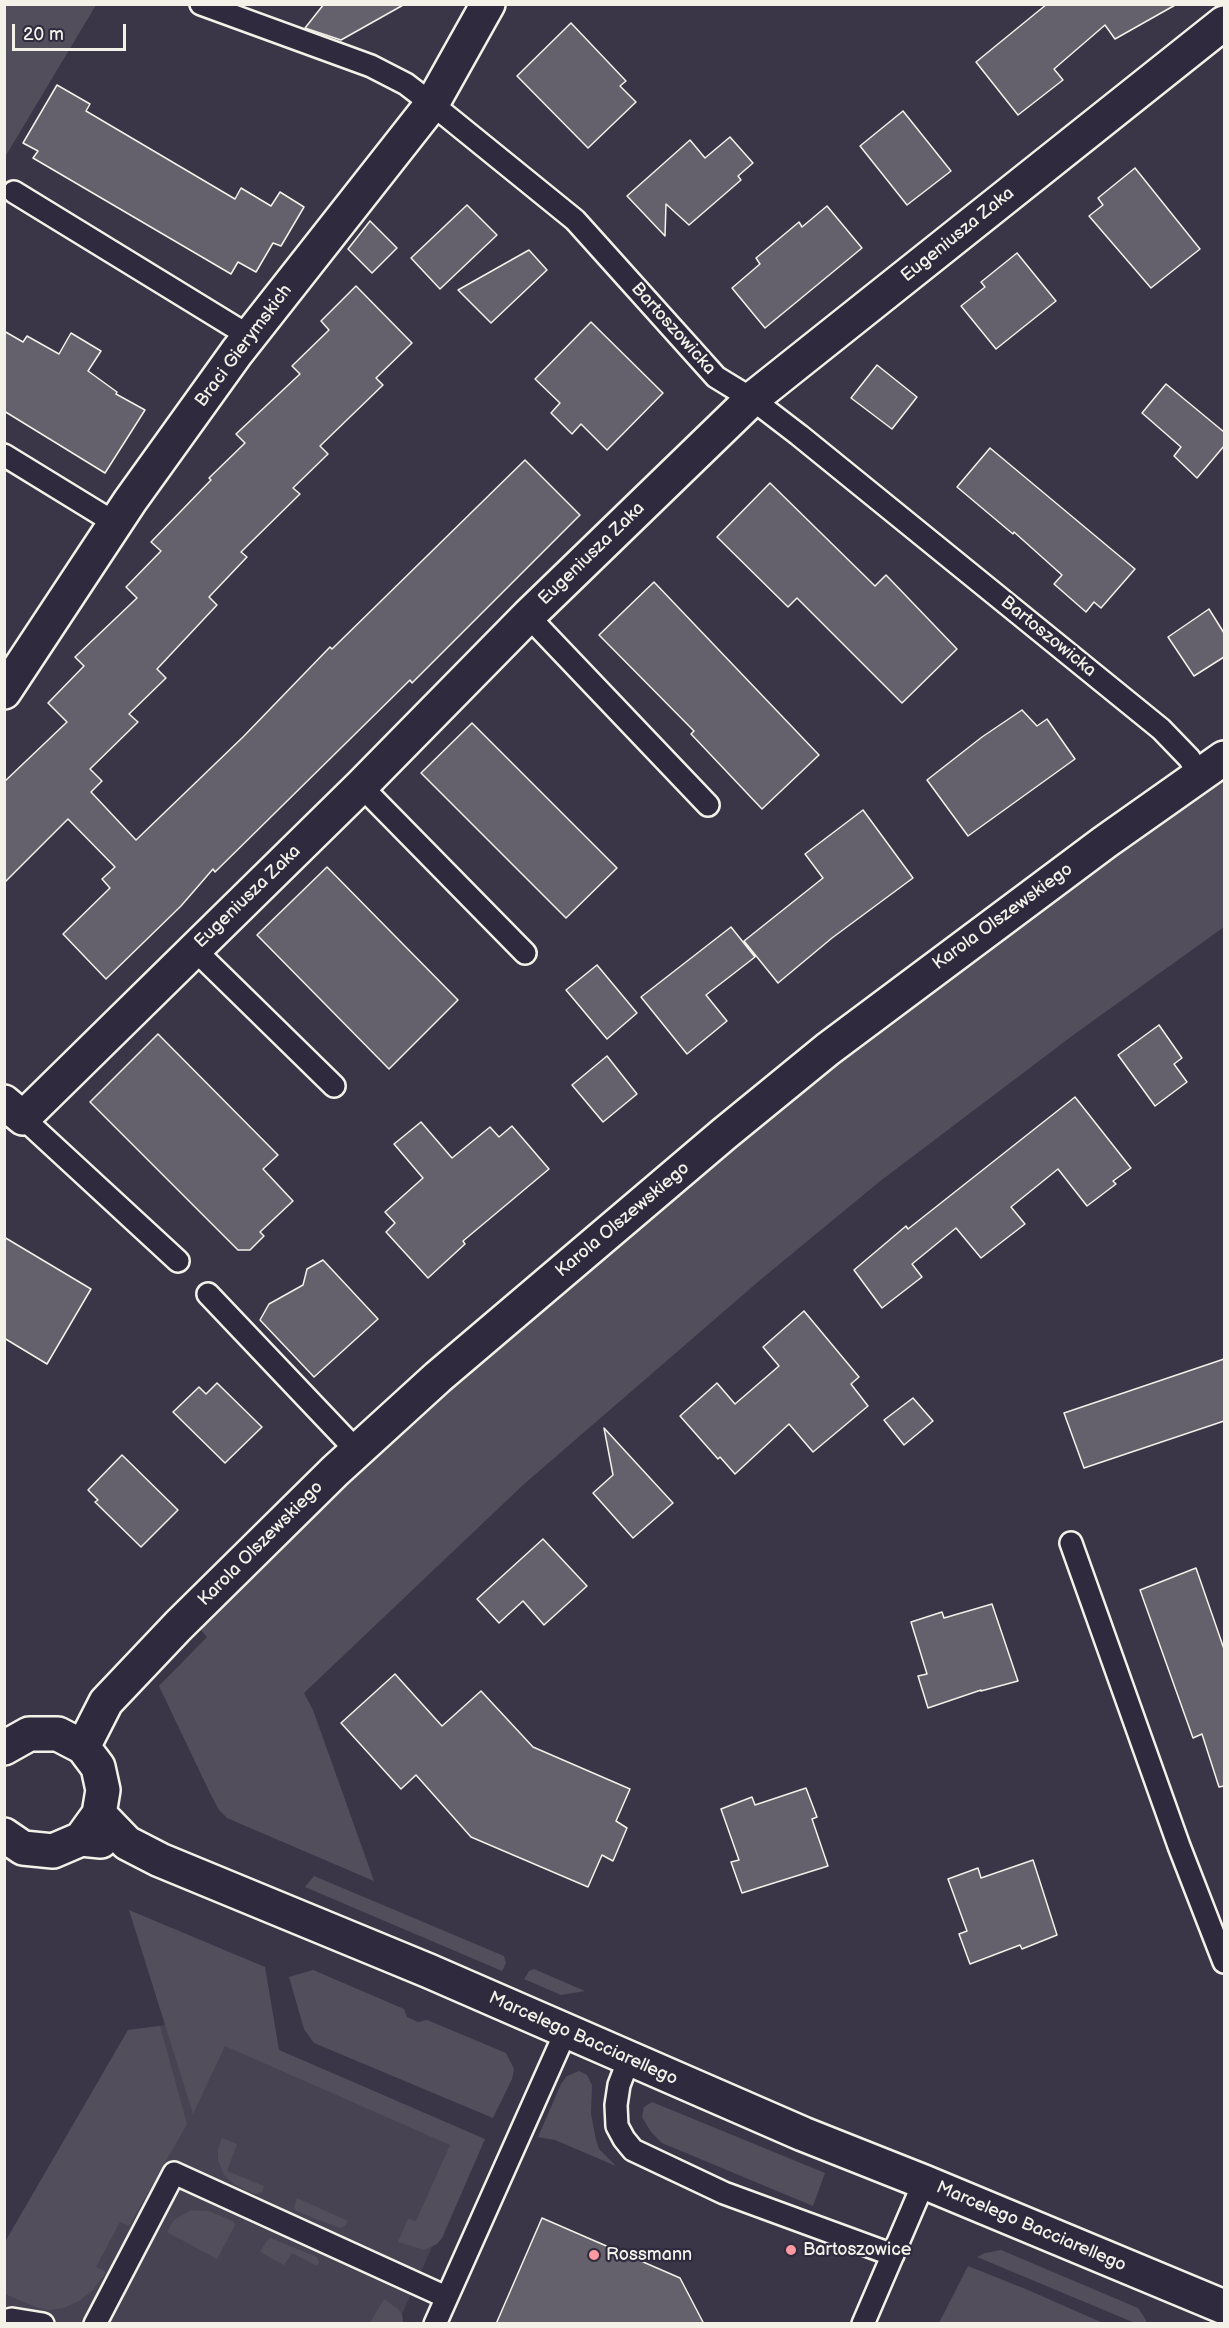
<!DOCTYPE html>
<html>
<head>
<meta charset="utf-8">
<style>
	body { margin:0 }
	#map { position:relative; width:1229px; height:2328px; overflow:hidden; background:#3b3647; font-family:"Balsamiq Sans",sans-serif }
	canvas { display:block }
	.frame { position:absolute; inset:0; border:6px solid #f4f1e8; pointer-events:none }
	.scale { position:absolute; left:12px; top:24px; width:114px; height:27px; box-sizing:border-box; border:3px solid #f4f1e8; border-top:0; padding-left:8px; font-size:18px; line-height:21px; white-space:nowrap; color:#f4f1e8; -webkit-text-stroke:4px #2f2a3d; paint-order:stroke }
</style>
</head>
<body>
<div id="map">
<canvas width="1229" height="2328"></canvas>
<div class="frame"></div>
<div class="scale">20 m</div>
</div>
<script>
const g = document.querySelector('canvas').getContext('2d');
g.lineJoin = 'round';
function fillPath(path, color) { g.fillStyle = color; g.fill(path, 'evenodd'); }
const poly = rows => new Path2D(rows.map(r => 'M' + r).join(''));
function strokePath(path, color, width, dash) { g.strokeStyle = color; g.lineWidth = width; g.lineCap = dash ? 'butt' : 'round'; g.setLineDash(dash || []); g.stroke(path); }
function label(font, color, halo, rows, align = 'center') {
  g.font = font + ' "Balsamiq Sans",sans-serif'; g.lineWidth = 4.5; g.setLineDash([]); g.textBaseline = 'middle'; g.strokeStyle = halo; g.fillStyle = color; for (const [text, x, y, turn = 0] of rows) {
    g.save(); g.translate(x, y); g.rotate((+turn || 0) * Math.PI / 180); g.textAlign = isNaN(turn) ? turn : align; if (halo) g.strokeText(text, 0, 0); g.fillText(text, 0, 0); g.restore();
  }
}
const built = poly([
	[180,2023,476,2149,398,2323,5,2324,5,2242,128,2030]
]);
const green = poly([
	[5,4,96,5,5,157,4,5],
	[1224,779,1224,927,1076,1033,879,1182,759,1281,523,1485,304,1693,313,1710,374,1881,227,1818,219,1810,210,1793,159,1686,207,1637,200,1629,243,1585,395,1439,603,1254,808,1083,1144,833],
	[314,1876,504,1956,506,1963,502,1971,305,1887],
	[129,1910,265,1967,279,2050,485,2139,442,2238,437,2244,424,2250,398,2242,408,2219,416,2221,450,2145,225,2046,193,2114],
	[534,1969,585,1991,561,1995,524,1979,529,1971],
	[313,1970,404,2009,407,2017,418,2022,427,2020,506,2053,514,2069,512,2079,493,2118,314,2043,304,2029,289,1977],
	[160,2026,187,2124,129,2226,120,2222,96,2267,106,2272,93,2290,79,2301,64,2308,49,2310,38,2308,5,2294,5,2242,128,2030],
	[579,2071,587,2075,592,2085,591,2114,596,2140,599,2149,616,2166,555,2140,538,2137,561,2084,567,2076],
	[652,2102,825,2173,813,2206,662,2143,651,2132,642,2117,644,2107],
	[222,2138,237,2144,227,2171,264,2186,262,2192,255,2194,235,2185,224,2175,218,2160,218,2149],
	[297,2198,348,2221,345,2226,340,2228,296,2211,294,2207],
	[191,2210,208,2211,233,2221,235,2225,217,2259,167,2232,174,2220],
	[270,2238,317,2257,319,2262,317,2266,292,2253,284,2265,260,2252,266,2242],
	[1001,2250,1138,2308,1146,2320,1146,2323,1135,2323,977,2257,985,2253],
	[968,2266,1028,2290,1103,2323,939,2323],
	[384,2299,398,2309,402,2314,403,2323,370,2323]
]);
const building = poly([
	[324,4,405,4,341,40,305,28,324,4],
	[1047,4,1177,4,1115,39,1105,25,1054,69,1063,80,1018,115,976,62,1047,4],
	[571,23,626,81,620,86,636,102,588,148,517,76,571,23],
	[57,85,90,104,86,111,235,199,241,188,271,206,280,192,304,207,281,246,273,243,256,272,238,262,231,274,33,158,38,151,23,143,57,85],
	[903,111,951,171,907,205,860,146,903,111],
	[730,137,753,163,738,176,741,180,689,225,666,204,665,236,627,196,690,140,705,158,730,137],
	[1135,168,1200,249,1151,288,1089,216,1103,205,1098,198,1135,168],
	[467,205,497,235,440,289,411,258,467,205],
	[827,206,862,248,765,328,732,288,760,264,756,258,799,222,802,227,827,206],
	[370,221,397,248,372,273,348,249,370,221],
	[529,250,547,270,491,323,458,290,529,250],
	[1017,253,1056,301,996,349,961,306,985,287,981,282,1017,253],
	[356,286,412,343,376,378,383,385,320,446,328,454,293,488,300,494,241,552,247,557,209,597,217,605,157,669,166,678,129,714,138,722,90,769,102,781,91,792,136,840,243,737,330,647,332,649,525,460,580,515,412,683,410,680,215,872,213,869,181,906,106,979,63,934,110,888,102,879,115,867,68,819,4,883,4,782,67,722,48,703,84,666,75,657,137,598,126,587,161,551,151,542,211,480,209,478,245,443,236,434,300,374,292,366,329,330,321,321,356,286],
	[591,322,663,393,607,450,581,424,572,434,551,413,560,403,535,379,591,322],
	[4,331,23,342,27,336,59,354,71,333,101,351,88,371,117,392,116,394,145,410,105,473,4,411,4,331],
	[877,365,917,397,892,429,851,398,877,365],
	[1166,384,1224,432,1224,446,1197,478,1174,456,1181,447,1142,413,1166,384],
	[990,448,1135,569,1101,608,1094,602,1086,612,1054,584,1062,575,1014,532,1013,534,957,487,990,448],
	[770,483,875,586,886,575,957,649,902,703,797,598,788,607,717,537,770,483],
	[654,582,819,755,762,809,691,734,694,731,599,635,654,582],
	[1209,609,1224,633,1224,657,1194,676,1168,637,1209,609],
	[1022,710,1037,726,1047,719,1075,759,968,836,927,780,982,737,1022,710],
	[472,723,617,868,566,918,421,773,472,723],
	[863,810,913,878,832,938,778,983,744,941,823,878,805,854,863,810],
	[327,867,458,1000,389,1069,257,935,327,867],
	[731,927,755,957,706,995,727,1021,687,1054,641,997,731,927],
	[597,965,637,1013,607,1039,566,990,597,965],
	[1159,1025,1182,1058,1174,1064,1187,1082,1155,1106,1118,1055,1159,1025],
	[158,1034,278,1155,263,1169,293,1201,260,1232,264,1236,250,1250,238,1250,90,1102,158,1034],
	[607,1056,637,1094,603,1122,572,1085,607,1056],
	[1075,1097,1131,1168,1113,1181,1116,1184,1087,1206,1058,1169,1011,1207,1025,1224,981,1258,956,1228,912,1264,922,1277,882,1308,854,1270,906,1226,908,1229,1075,1097],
	[421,1122,452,1158,490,1127,499,1137,512,1126,549,1169,463,1241,465,1244,428,1278,386,1232,395,1223,385,1212,423,1178,394,1144,421,1122],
	[4,1237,91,1289,47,1364,4,1338,4,1237],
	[323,1260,378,1319,314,1377,260,1320,269,1304,303,1285,307,1269,323,1260],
	[804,1311,859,1377,851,1384,868,1406,813,1452,789,1424,735,1474,720,1457,718,1459,680,1416,717,1383,735,1404,779,1366,763,1347,804,1311],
	[1224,1359,1224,1421,1084,1468,1064,1413,1224,1359],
	[217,1383,262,1427,225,1463,173,1412,199,1387,206,1394,217,1383],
	[913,1398,933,1421,904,1445,884,1420,913,1398],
	[604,1428,673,1503,633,1538,593,1493,613,1475,604,1428],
	[122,1455,178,1510,141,1547,95,1502,98,1500,88,1490,122,1455],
	[543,1539,587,1586,544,1625,523,1601,499,1623,477,1599,543,1539],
	[1196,1568,1224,1649,1224,1786,1219,1787,1202,1734,1193,1738,1140,1590,1196,1568],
	[992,1604,1018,1681,981,1691,981,1690,928,1708,918,1676,927,1674,911,1622,942,1612,944,1618,992,1604],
	[395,1674,442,1726,481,1691,533,1747,630,1789,616,1821,627,1828,613,1861,602,1855,588,1887,471,1837,416,1775,401,1789,341,1723,395,1674],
	[806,1788,817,1817,812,1819,828,1866,742,1893,731,1862,739,1860,721,1809,752,1797,755,1805,806,1788],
	[1033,1860,1057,1935,1022,1949,1020,1945,970,1964,959,1934,967,1931,948,1879,978,1868,981,1878,1033,1860],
	[542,2218,680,2278,704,2324,496,2324,542,2218]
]);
const service = poly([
	[201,4,371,66,406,84,432,104,575,220,716,377,752,399,799,435,1161,729,1189,758,1200,775],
	[14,192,249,336],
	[4,455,115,523],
	[528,616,708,805],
	[361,786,525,953],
	[194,949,334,1086],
	[23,1118,178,1261],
	[208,1294,357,1451],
	[1071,1543,1179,1846,1224,1962],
	[629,2059,619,2085,616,2105,617,2126,624,2139,633,2150,724,2193,893,2255],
	[4,2321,12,2319,43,2324],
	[95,2324,174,2173,446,2297],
	[435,2324,566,2031],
	[863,2324,924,2182]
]);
const minor = poly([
	[4,692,130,501,237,352,432,104,488,4],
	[4,1102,23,1118,361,786,528,616,752,399,1224,23]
]);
const tertiary = poly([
	[83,1747,106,1702,178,1626,335,1471,438,1377,724,1134,828,1049,1105,842,1224,758],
	[4,1748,29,1734,58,1734,83,1747,98,1767,103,1790,99,1814,81,1839],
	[99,1814,127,1843,160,1860,429,1971,803,2134,924,2182,1224,2307],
	[4,1835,23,1848,53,1851,81,1839,101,1841]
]);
const markers = [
	[791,2250,6,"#ff9aa2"],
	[594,2255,6,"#ff9aa2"]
];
const streetNames = [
	["Eugeniusza Zaka",958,235,-39],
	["Bartoszowicka",673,329,48],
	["Braci Gierymskich",244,346,-53],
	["Eugeniusza Zaka",592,554,-44],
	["Bartoszowicka",1048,637,39],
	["Eugeniusza Zaka",248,897,-44],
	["Karola Olszewskiego",1003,917,-36],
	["Karola Olszewskiego",623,1220,-40],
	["Karola Olszewskiego",261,1544,-45],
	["Marcelego Bacciarellego",583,2039,24],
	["Marcelego Bacciarellego",1031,2227,23]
];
const poiNames = [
	["Bartoszowice",803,2250],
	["Rossmann",606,2255]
];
fillPath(built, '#484352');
fillPath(green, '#534e5c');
fillPath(building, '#65616c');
strokePath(building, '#f4f1e8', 1.5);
strokePath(service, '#f4f1e8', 26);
strokePath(minor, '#f4f1e8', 38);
strokePath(tertiary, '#f4f1e8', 38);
strokePath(service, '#2f2a3d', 21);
strokePath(minor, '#2f2a3d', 33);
strokePath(tertiary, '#2f2a3d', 33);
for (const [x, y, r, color] of markers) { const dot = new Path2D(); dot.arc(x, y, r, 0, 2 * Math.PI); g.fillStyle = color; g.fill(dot); strokePath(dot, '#2f2a3d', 2); }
label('18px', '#f4f1e8', '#2f2a3d', streetNames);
label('18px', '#f4f1e8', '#2f2a3d', poiNames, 'left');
</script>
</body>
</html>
